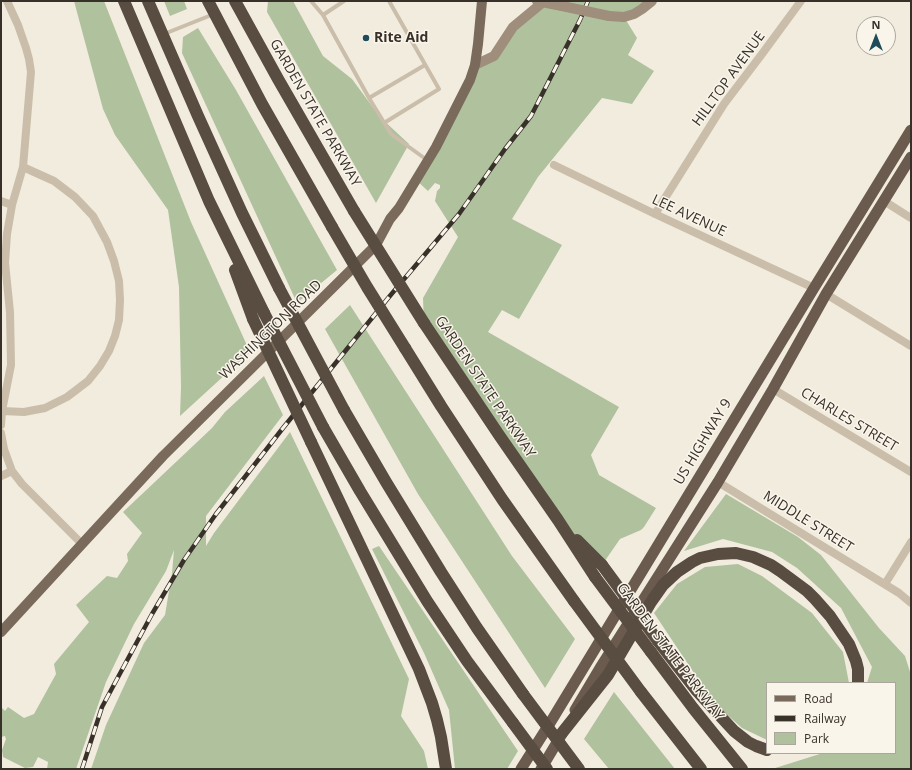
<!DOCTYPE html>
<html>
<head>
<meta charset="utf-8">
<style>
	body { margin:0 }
	#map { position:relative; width:912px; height:770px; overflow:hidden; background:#f2ecde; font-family:"Open Sans",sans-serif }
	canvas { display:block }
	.frame { position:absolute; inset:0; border:2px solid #38312a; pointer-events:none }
	.legend { position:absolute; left:766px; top:682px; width:130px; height:72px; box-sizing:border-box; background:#faf5eb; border:1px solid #aca79e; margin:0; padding:5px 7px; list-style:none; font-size:12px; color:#38312a }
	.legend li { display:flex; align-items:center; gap:8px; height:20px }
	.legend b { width:20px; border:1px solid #aca79e }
	.north { position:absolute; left:856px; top:16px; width:40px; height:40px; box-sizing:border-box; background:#faf5eb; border:1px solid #aca79e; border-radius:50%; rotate:0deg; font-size:11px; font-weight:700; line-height:16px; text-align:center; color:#38312a }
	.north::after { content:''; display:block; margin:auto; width:14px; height:18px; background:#204c59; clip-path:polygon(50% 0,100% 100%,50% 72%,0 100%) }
</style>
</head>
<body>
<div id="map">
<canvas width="912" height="770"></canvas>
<div class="frame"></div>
<ul class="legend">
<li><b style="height:5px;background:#7a6a5b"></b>Road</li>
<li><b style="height:5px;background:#38312a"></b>Railway</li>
<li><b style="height:11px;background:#b0c19e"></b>Park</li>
</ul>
<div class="north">N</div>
</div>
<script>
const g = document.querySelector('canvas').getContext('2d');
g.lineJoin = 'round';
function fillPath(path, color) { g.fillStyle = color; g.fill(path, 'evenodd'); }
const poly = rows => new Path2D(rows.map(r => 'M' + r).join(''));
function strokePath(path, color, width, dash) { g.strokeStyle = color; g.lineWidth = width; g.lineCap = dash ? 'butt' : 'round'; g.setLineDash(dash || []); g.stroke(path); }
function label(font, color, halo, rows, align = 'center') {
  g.font = font + ' "Open Sans",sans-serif'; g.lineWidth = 3; g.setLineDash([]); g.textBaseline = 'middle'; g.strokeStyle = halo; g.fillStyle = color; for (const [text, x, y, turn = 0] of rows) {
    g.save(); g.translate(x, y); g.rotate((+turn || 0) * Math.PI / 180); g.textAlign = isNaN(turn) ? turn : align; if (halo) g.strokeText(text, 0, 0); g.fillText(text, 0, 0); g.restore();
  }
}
const green = poly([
	[74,1,104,1,191,222,250,352,180,416,181,387,179,287,168,210,115,135,103,109],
	[164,1,184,1,187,9,170,16],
	[268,1,293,1,323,56,352,79,380,117,409,144,376,203,267,12],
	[537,1,652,1,624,17,637,38,628,55,654,71,632,104,602,98,538,177,512,219,562,245,519,319,502,310,488,332,619,407,591,455,599,475,656,508,644,527,641,530,620,539,602,565,558,520,424,323,423,298,458,237,435,201,437,191,440,188,440,185,435,183,428,191,416,180,475,65,494,55],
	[198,28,236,90,337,270,297,303,182,53,183,37],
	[350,305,512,556,575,639,545,688,418,494,325,329],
	[264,376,283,415,206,516,206,546,214,533,290,432,409,679,401,716,424,751,428,769,91,769,106,725,144,643,165,615,172,573,174,550,166,571,134,624,106,682,76,769,47,769,48,762,38,757,33,767,25,768,3,757,2,750,6,739,5,736,1,737,1,707,5,711,8,707,24,718,34,714,56,674,54,664,89,622,76,605,107,576,117,578,128,561,127,554,142,533,123,512,212,428,225,412],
	[726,494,798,537,821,555,879,628,905,656,911,675,911,766,909,769,772,769,823,753,895,753,895,683,867,683,872,667,841,608,797,568,772,552,723,539,684,551],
	[379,546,518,751,507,769,455,769,449,710,424,653,372,549],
	[738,564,762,576,812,613,843,652,849,683,767,683,767,740,742,728,714,703,654,613,677,584,705,567],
	[614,692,675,769,609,769,584,739]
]);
const service = poly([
	[311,1,323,15,369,98,391,134,427,160],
	[323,15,344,1],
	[164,34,214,14],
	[369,98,425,65],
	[384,123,439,89,389,1]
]);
const minor = poly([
	[554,165,655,214,814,288],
	[1,201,12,205],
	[884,201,911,218],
	[655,214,724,104,762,54,801,1],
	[826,294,911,346],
	[773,389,911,472],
	[2,411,24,412,45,408,67,397,88,381,100,366,109,351,115,336,119,320,120,300,119,281,114,261,107,242,93,216,75,197,54,181,23,167],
	[1,425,2,411,11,365,10,312,5,263,7,234,12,205,23,167,31,72,29,59,26,48,18,25,7,1],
	[1,433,4,449,12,471,22,484,82,544],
	[1,476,12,471],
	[718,482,899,593,911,603],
	[885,584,911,542]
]);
const secondary = poly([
	[537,1,562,6],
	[609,16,624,17,634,14,642,9,652,1],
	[475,65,494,56,513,27,542,3]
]);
const primary = poly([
	[1,632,163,456,376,245,390,219,399,208,436,147,470,80,475,65,478,44,482,1]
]);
const trunk = poly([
	[575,710,600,668,718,482,773,389,826,294,911,157],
	[521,769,550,723,814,288,911,130],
	[541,769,562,734]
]);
const motorway = poly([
	[124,1,209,201,264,313],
	[148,1,198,116,242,213,279,288],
	[208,1,262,104,332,227],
	[235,1,278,79,354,211],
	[235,270,253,319],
	[424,323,499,435,558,520,595,577],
	[405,348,441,406,502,499,574,601],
	[344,410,386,482,441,572,477,628,523,694],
	[323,427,360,491,427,601,467,661,513,723],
	[311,442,419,669,432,703,437,720,441,737,446,769],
	[577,540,602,565],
	[658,641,697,691,734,731,748,742,756,746,767,750],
	[651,652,693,708,742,769],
	[641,692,701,769],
	[562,733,608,675,651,602,663,585,677,572,692,562,700,558,718,554,736,553,753,557,771,565,780,571,807,591,815,599,830,616,849,644,856,661,858,669,858,683]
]);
const rail = poly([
	[82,769,102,707,152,614,184,560,216,514,283,428,389,297,459,214,505,149,531,116,580,20,588,1]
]);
const secondaryBridge = poly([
	[562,6,609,16]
]);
const motorwayBridge = poly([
	[354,211,424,323],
	[332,227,367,287,405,348],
	[279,288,344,410],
	[264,313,323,427],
	[253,319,311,442],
	[602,565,658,641],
	[595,577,651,652],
	[574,601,641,692],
	[523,694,579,769],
	[513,723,547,769]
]);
const markers = [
	[366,38,4,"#204c59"]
];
const poiNames = [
	["Rite Aid",374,38]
];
const streetNames = [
	["HILLTOP AVENUE",729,79,-54],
	["GARDEN STATE PARKWAY",315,113,60],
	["LEE AVENUE",689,216,25],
	["WASHINGTON ROAD",271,330,-44],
	["GARDEN STATE PARKWAY",485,387,56],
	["CHARLES STREET",849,420,31],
	["US HIGHWAY 9",703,442,-59],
	["MIDDLE STREET",808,522,32],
	["GARDEN STATE PARKWAY",670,652,53]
];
fillPath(green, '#b0c19e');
strokePath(service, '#cabeaa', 4);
strokePath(minor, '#cabeaa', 8);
strokePath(secondary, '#9e8e7b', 10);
strokePath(primary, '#7a6a5b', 10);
strokePath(trunk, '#6a5b4e', 11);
strokePath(motorway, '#594c41', 12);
strokePath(rail, '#38312a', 4.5);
strokePath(rail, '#faf5eb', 3, [9]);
strokePath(secondaryBridge, '#9e8e7b', 10);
strokePath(motorwayBridge, '#594c41', 12);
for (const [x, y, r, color] of markers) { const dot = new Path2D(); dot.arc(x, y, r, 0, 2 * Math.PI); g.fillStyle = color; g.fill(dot); strokePath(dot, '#faf5eb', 1.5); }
label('bold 14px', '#38312a', '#faf5eb', poiNames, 'left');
label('14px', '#38312a', '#faf5eb', streetNames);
</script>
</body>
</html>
